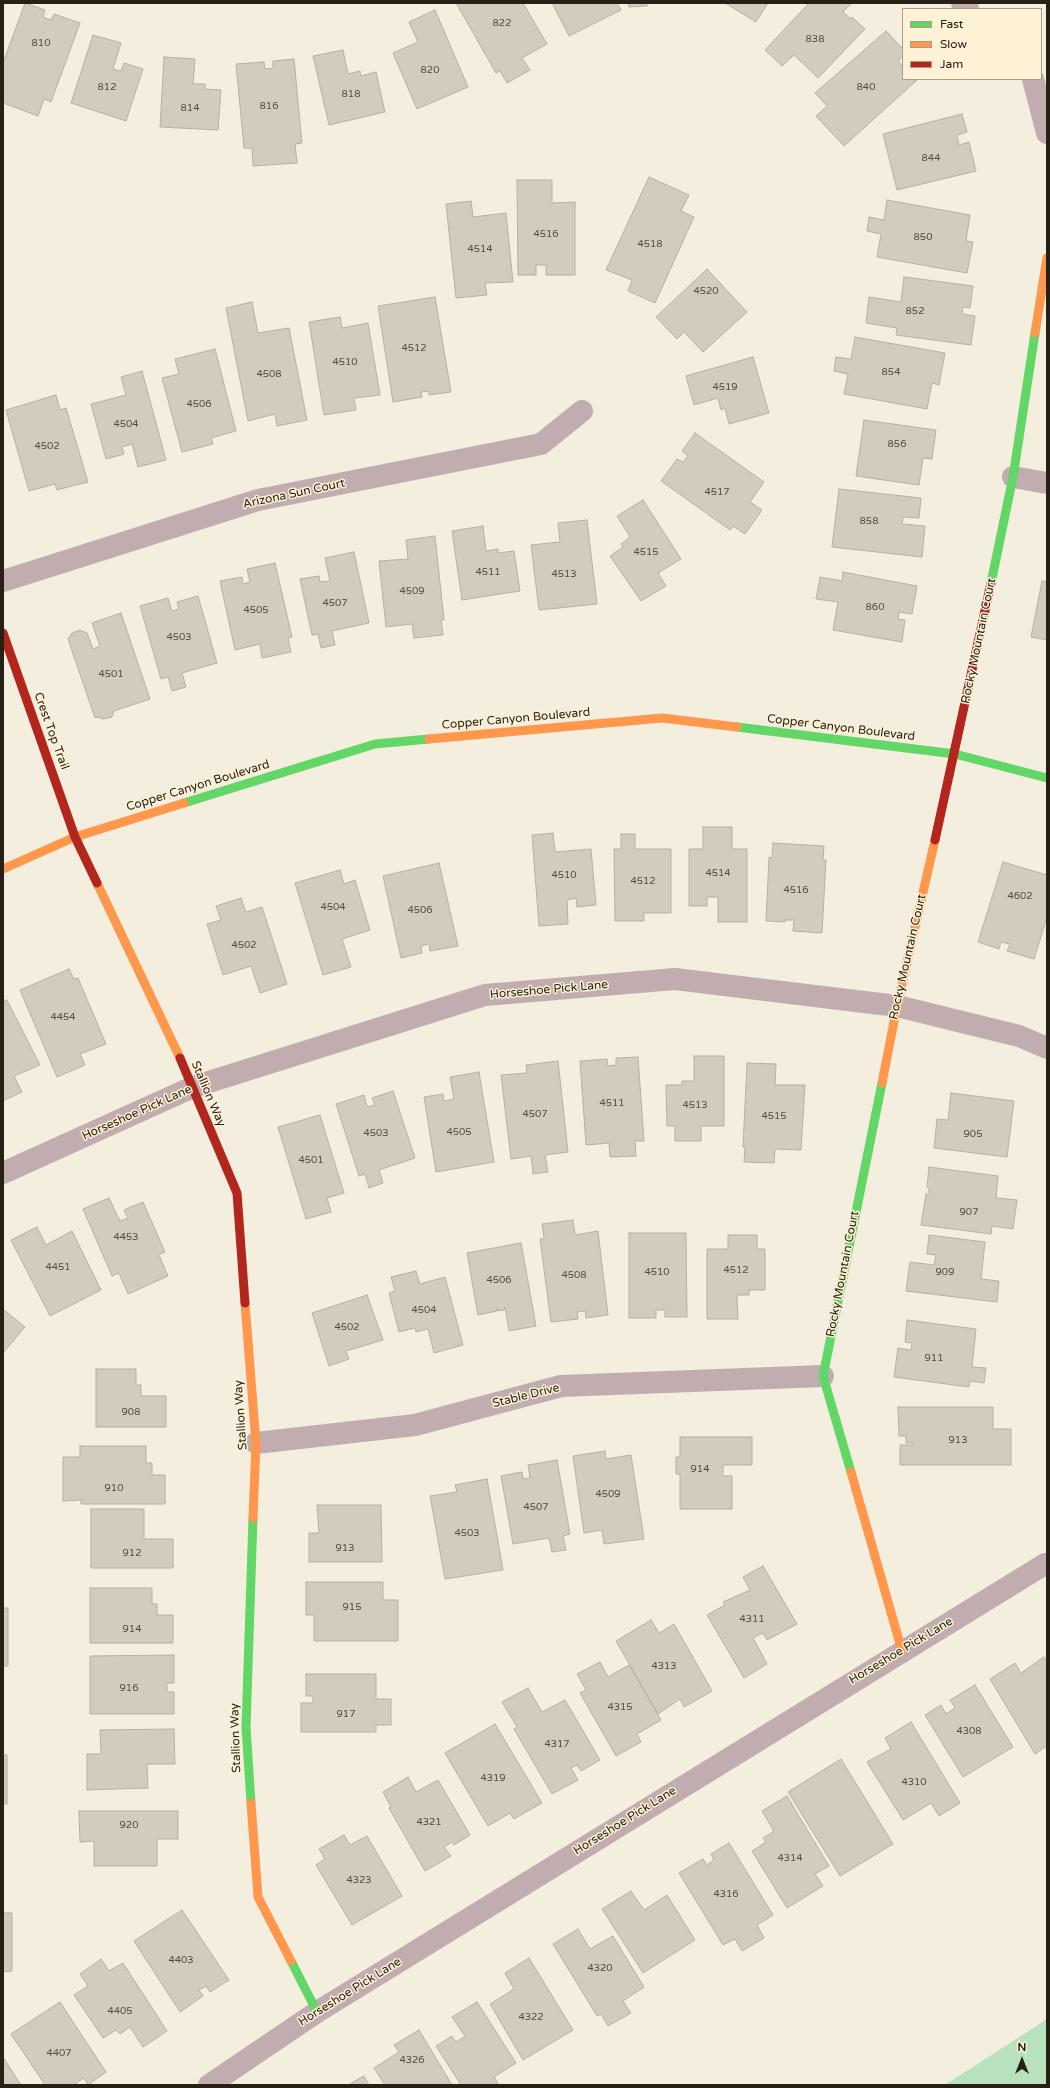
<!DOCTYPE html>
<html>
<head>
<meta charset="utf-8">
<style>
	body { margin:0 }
	#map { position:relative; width:1050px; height:2088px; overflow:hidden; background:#f4eedf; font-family:"Varela Round",sans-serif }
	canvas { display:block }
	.frame { position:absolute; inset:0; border:4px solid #272115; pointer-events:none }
	.legend { position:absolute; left:902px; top:8px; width:140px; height:72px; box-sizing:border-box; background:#fdf1d6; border:1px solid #a79e89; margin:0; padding:5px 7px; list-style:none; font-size:12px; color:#272115 }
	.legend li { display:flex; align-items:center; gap:8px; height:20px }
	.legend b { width:20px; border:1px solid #a79e89 }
	.north { position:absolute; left:1002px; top:2040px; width:40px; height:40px; -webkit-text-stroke:3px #fdf1d6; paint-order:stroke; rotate:0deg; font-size:11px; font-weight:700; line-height:16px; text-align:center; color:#272115 }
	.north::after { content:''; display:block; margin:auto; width:14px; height:18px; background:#272115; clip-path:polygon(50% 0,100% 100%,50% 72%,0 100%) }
</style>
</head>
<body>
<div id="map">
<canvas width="1050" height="2088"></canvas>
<div class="frame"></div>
<ul class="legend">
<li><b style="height:5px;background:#63d668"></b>Fast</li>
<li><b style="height:5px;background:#ff974d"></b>Slow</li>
<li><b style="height:5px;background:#b3261e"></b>Jam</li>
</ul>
<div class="north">N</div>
</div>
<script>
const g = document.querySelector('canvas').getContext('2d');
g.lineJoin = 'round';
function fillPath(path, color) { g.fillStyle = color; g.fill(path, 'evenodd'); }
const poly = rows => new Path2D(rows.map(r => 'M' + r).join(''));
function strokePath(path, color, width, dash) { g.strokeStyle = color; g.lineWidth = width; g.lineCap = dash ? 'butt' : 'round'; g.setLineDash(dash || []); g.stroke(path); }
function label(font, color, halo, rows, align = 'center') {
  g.font = font + ' "Varela Round",sans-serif'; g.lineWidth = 3; g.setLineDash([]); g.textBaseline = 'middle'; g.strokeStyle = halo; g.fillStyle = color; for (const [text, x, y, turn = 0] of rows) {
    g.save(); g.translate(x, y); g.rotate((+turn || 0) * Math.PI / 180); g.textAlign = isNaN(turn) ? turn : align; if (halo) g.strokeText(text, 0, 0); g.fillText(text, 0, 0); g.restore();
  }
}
const green = poly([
	[1047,2019,1047,2085,945,2085]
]);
const building = poly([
	[25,3,45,10,43,17,51,20,54,14,80,23,51,102,44,99,38,116,3,103,3,63,25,3],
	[456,3,523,3,547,44,522,58,530,70,507,83,500,71,496,73,456,3],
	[552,3,617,3,621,10,569,36,552,3],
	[628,3,647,3,647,6,629,7,628,3],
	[725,3,768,3,756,22,725,3],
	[809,3,852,3,843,12,851,19,852,17,865,29,818,78,794,55,782,66,765,50,809,3],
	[435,10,468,87,417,109,393,53,418,42,409,22,435,10],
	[886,31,903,49,903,56,898,61,903,67,903,79,917,80,844,146,816,116,827,106,815,93,886,31],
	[93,35,121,43,113,69,121,71,124,63,143,69,126,121,71,103,93,35],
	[343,50,348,74,360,71,361,76,376,72,385,112,329,125,313,56,343,50],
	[164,57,195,59,193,84,205,84,205,89,221,90,218,130,160,127,164,57],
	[294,59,302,143,295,144,297,163,253,166,252,148,244,148,236,64,264,62,265,69,273,68,273,61,294,59],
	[962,114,967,132,957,135,959,145,969,142,976,171,897,190,883,134,962,114],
	[649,177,689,195,681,211,694,217,655,303,628,291,632,280,606,270,649,177],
	[517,180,552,180,552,203,575,202,575,275,546,275,546,265,536,265,536,275,518,275,517,180],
	[887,200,970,215,966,241,973,242,967,273,877,257,881,234,867,231,869,217,884,220,887,200],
	[471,201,473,217,506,213,513,282,485,283,487,295,456,298,446,204,471,201],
	[707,269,747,312,703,352,684,332,677,339,656,317,707,269],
	[904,277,973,286,970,308,963,307,962,314,975,316,971,345,896,335,897,328,866,323,869,297,901,302,904,277],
	[435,297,451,392,429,395,428,391,421,392,422,397,393,402,378,306,435,297],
	[252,302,258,333,289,328,307,420,277,426,275,414,248,421,226,308,252,302],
	[340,317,342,328,368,323,380,395,354,398,356,410,324,415,309,322,340,317],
	[855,337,945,353,939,385,932,383,927,409,844,394,848,374,834,371,836,357,851,359,855,337],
	[215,349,236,431,211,438,213,444,182,452,162,378,179,374,175,359,215,349],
	[753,357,769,413,729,424,725,408,721,410,718,398,694,405,686,376,753,357],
	[142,371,166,460,138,467,132,444,122,447,124,454,106,459,91,404,126,395,121,377,142,371],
	[56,395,60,410,66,408,88,482,57,490,55,484,29,491,6,410,56,395],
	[864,420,936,430,932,459,923,458,919,485,856,476,864,420],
	[695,433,764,482,750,502,762,510,745,534,733,526,730,530,661,481,677,459,683,462,688,456,682,451,695,433],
	[839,489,921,498,919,518,903,517,902,524,925,526,922,557,832,547,839,489],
	[643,500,681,559,658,573,666,586,641,601,610,556,623,547,621,544,630,537,617,516,643,500],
	[587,520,597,604,539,610,531,545,560,542,558,523,587,520],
	[483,526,486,551,498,549,498,553,514,551,520,591,462,600,452,531,483,526],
	[435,536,444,620,441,620,443,635,414,638,412,624,386,627,379,561,408,559,406,540,435,536],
	[354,552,369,623,332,631,335,645,321,648,318,634,312,635,300,579,319,576,320,582,330,581,325,558,354,552],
	[275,563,292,637,288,638,291,652,262,658,260,644,235,650,220,581,242,577,243,584,250,582,247,569,275,563],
	[843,572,917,586,912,614,899,612,898,619,905,620,902,642,833,630,838,602,816,599,820,577,842,581,843,572],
	[1042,581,1047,582,1047,640,1031,637,1042,581],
	[198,596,217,663,182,673,186,687,172,691,168,677,161,679,140,606,168,598,172,611,179,609,177,602,198,596],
	[121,613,150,699,114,711,112,717,103,719,98,717,95,718,68,639,72,633,80,630,87,633,93,649,100,646,92,623,121,613],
	[703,827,732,827,732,849,747,849,747,922,718,922,718,897,707,897,707,906,689,906,689,849,703,849,703,827],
	[553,833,555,852,591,849,596,905,577,907,576,898,567,900,568,924,539,926,532,835,553,833],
	[621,834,635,834,635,849,671,849,671,913,644,913,644,921,615,921,614,849,621,849,621,834],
	[773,843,824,846,823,860,826,860,822,933,793,931,794,920,785,920,785,922,766,921,769,857,772,858,773,843],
	[1003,862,1047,875,1047,917,1034,959,1007,951,1010,944,1001,942,999,949,978,942,1003,862],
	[439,863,458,946,430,951,429,944,421,946,422,953,401,958,383,876,439,863],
	[340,870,344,884,355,880,370,930,342,939,351,967,323,975,295,883,340,870],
	[241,898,246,912,262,907,287,984,260,993,251,966,223,975,207,924,221,920,216,906,241,898],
	[69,969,74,979,78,978,106,1044,80,1054,85,1065,57,1077,20,990,69,969],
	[7,1000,40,1065,14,1076,22,1092,3,1101,3,1002,7,1000],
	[694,1056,724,1056,724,1126,701,1126,701,1141,675,1141,675,1126,667,1126,666,1085,682,1085,682,1081,694,1081,694,1056],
	[638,1057,644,1141,635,1141,636,1156,610,1157,609,1143,586,1145,580,1061,607,1059,608,1066,616,1065,616,1058,638,1057],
	[558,1061,568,1152,545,1155,548,1172,533,1174,531,1156,511,1159,501,1075,527,1073,526,1065,558,1061],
	[747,1063,776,1064,775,1085,805,1085,801,1150,775,1149,774,1163,744,1162,745,1147,743,1147,747,1063],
	[479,1072,494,1162,436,1172,424,1097,443,1094,444,1101,454,1099,450,1077,479,1072],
	[393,1091,415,1158,379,1170,383,1183,369,1188,365,1174,359,1176,336,1104,364,1095,367,1107,375,1105,372,1098,393,1091],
	[951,1093,1014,1101,1007,1157,934,1148,937,1119,948,1120,951,1093],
	[320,1115,344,1193,327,1198,331,1212,306,1219,278,1127,320,1115],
	[929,1167,998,1176,996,1198,1017,1200,1013,1229,992,1226,991,1234,921,1225,926,1194,929,1194,929,1188,927,1187,929,1167],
	[109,1198,120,1221,128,1218,124,1210,143,1202,165,1252,159,1255,168,1276,128,1294,119,1273,112,1276,83,1209,109,1198],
	[573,1220,575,1235,598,1231,608,1315,586,1318,585,1311,577,1312,578,1319,551,1322,540,1239,544,1238,542,1224,573,1220],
	[37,1227,46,1245,72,1231,101,1290,50,1316,11,1240,37,1227],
	[629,1233,686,1233,687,1317,665,1317,665,1310,656,1310,656,1318,629,1318,629,1233],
	[728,1235,757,1235,757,1249,765,1249,765,1290,749,1290,749,1295,737,1295,738,1319,707,1319,707,1249,728,1249,728,1235],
	[929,1235,985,1242,981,1279,999,1281,997,1302,906,1291,910,1262,934,1265,936,1255,927,1254,929,1235],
	[521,1243,536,1326,509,1331,505,1307,504,1310,498,1311,497,1308,497,1311,478,1315,467,1253,521,1243],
	[416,1271,420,1284,445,1277,463,1345,434,1353,428,1329,416,1332,415,1328,399,1332,389,1293,395,1291,391,1277,416,1271],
	[367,1295,383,1340,346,1351,349,1359,329,1366,312,1313,367,1295],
	[3,1309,25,1327,3,1353,3,1309],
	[907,1320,976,1329,972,1367,986,1368,984,1383,970,1381,969,1387,894,1377,898,1348,911,1350,912,1343,905,1342,907,1320],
	[96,1369,136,1369,136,1385,141,1385,141,1396,166,1396,166,1427,96,1427,96,1369],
	[898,1407,993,1407,993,1429,1011,1429,1011,1465,900,1465,900,1445,913,1445,913,1443,906,1443,906,1436,899,1436,898,1407],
	[680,1437,752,1437,752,1465,723,1465,723,1476,732,1476,732,1509,680,1509,680,1474,676,1474,676,1457,680,1457,680,1437],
	[80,1446,146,1446,146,1463,152,1463,152,1475,165,1475,165,1504,81,1504,81,1500,63,1501,63,1457,80,1457,80,1446],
	[605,1451,606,1459,631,1455,644,1539,604,1544,602,1530,584,1533,573,1456,605,1451],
	[557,1460,570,1534,563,1536,566,1550,552,1552,549,1538,513,1544,501,1476,522,1472,523,1479,530,1478,528,1465,557,1460],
	[487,1479,503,1570,445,1579,430,1496,457,1492,455,1485,487,1479],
	[317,1505,381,1505,382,1562,309,1562,309,1533,319,1533,317,1505],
	[91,1509,144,1509,144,1539,173,1539,173,1568,91,1568,91,1509],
	[763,1566,797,1624,767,1640,763,1633,753,1638,767,1664,744,1678,707,1615,725,1605,723,1602,750,1590,743,1577,763,1566],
	[306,1582,383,1582,383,1600,398,1600,398,1641,314,1641,314,1615,306,1615,306,1582],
	[90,1588,152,1588,152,1604,157,1604,157,1615,173,1615,173,1643,90,1643,90,1588],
	[3,1608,8,1608,8,1666,3,1666,3,1608],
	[651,1620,659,1633,674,1624,712,1691,684,1707,680,1699,658,1714,616,1641,651,1620],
	[174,1655,174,1683,167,1683,167,1692,174,1692,174,1714,90,1714,90,1656,174,1655],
	[1044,1657,1047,1662,1047,1746,1035,1754,990,1679,1015,1663,1021,1673,1044,1657],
	[600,1662,608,1677,629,1665,661,1720,637,1734,641,1742,616,1756,580,1693,586,1690,577,1674,600,1662],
	[306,1674,376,1674,376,1699,391,1699,391,1725,376,1725,376,1732,301,1732,301,1703,313,1703,313,1696,306,1696,306,1674],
	[975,1685,1013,1747,963,1777,925,1715,941,1705,946,1714,955,1708,950,1700,975,1685],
	[528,1688,542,1712,565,1700,600,1760,581,1771,577,1765,571,1768,578,1780,552,1794,514,1729,517,1727,502,1702,528,1688],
	[911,1722,960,1803,939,1816,931,1803,903,1820,867,1762,891,1749,885,1738,911,1722],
	[495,1724,542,1803,514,1819,510,1813,488,1826,445,1753,495,1724],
	[174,1729,175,1764,147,1764,148,1788,87,1790,87,1754,101,1754,100,1730,174,1729],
	[3,1755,7,1755,7,1804,3,1804,3,1755],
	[841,1759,893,1844,840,1876,788,1792,841,1759],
	[408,1777,416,1792,438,1780,470,1835,454,1845,452,1842,444,1847,451,1856,425,1871,389,1808,391,1807,383,1792,408,1777],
	[787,1796,829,1866,815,1874,823,1886,787,1908,752,1851,766,1842,763,1838,774,1831,762,1811,787,1796],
	[79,1811,178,1811,178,1839,157,1839,157,1866,94,1866,94,1841,80,1842,79,1811],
	[344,1835,350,1845,367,1836,402,1896,352,1925,316,1865,325,1859,319,1849,344,1835],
	[729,1843,773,1915,757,1925,764,1938,742,1951,735,1939,723,1945,679,1873,703,1859,707,1865,714,1860,711,1854,729,1843],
	[631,1891,644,1910,667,1895,695,1940,643,1973,602,1909,631,1891],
	[182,1910,229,1980,210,1992,206,1986,199,1990,203,1996,180,2012,134,1941,182,1910],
	[3,1913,12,1913,12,1971,3,1972,3,1913],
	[578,1929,590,1949,613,1936,644,1987,623,2001,631,2013,608,2026,601,2014,597,2016,553,1944,578,1929],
	[529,1958,573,2030,523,2060,490,2004,514,1989,505,1973,529,1958],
	[101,1959,109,1971,123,1963,167,2031,143,2047,130,2027,120,2034,116,2030,103,2038,74,1995,88,1986,80,1974,101,1959],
	[60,2002,106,2072,88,2085,84,2078,76,2083,78,2085,45,2085,11,2034,60,2002],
	[477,2002,516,2063,494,2077,499,2085,461,2085,436,2046,452,2036,456,2042,465,2036,452,2017,477,2002],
	[419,2030,452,2085,385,2085,374,2068,399,2052,394,2045,419,2030],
	[3,2057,21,2085,3,2085,3,2057],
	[364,2076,369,2085,348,2085,364,2076]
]);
const street = poly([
	[962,3,968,9],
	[1033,79,1047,133],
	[1013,477,1047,483],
	[3,581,258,500,541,444,582,411],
	[3,1173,193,1087,485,995,675,979,897,1006,1019,1036,1047,1048],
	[256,1443,415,1425,561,1386,823,1376],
	[209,2085,317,2012,1045,1564]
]);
const fast = poly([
	[991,583,1013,477,1035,333],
	[737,727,955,754,1047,778],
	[184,803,375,744,429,739],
	[851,1472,823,1376,882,1083],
	[251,1803,246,1727,253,1518],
	[291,1961,317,2012]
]);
const slow = poly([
	[1035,333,1047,258],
	[429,739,662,718,737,727],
	[3,869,75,837,184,803],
	[97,883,180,1058],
	[882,1083,897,1006,935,840],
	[245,1303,256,1443,253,1518],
	[851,1472,902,1651],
	[251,1803,258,1897,291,1961]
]);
const jam = poly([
	[3,633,75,837,97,883],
	[935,840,991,583],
	[180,1058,237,1193,245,1303]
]);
const numberNames = [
	["822",502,23],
	["838",815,39],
	["810",41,43],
	["820",430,70],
	["812",107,87],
	["840",866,87],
	["818",351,94],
	["816",269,106],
	["814",190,108],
	["844",931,158],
	["4516",546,234],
	["850",923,237],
	["4518",650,244],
	["4514",480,249],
	["4520",706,291],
	["852",915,311],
	["4512",414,348],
	["4510",345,362],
	["854",891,372],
	["4508",269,374],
	["4519",725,387],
	["4506",199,404],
	["4504",126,424],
	["856",897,444],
	["4502",47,446],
	["4517",717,492],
	["858",869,521],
	["4515",646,552],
	["4511",488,572],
	["4513",564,574],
	["4509",412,591],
	["4507",335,603],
	["860",875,607],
	["4505",256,610],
	["4503",179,637],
	["4501",111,674],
	["4514",718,873],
	["4510",564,875],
	["4512",643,881],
	["4516",796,890],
	["4602",1020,896],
	["4504",333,907],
	["4506",420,910],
	["4502",244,945],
	["4454",63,1017],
	["4511",612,1103],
	["4513",695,1105],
	["4507",535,1114],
	["4515",774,1116],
	["4505",459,1132],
	["4503",376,1133],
	["905",973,1134],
	["4501",311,1160],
	["907",969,1212],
	["4453",126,1237],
	["4451",58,1267],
	["4512",736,1270],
	["4510",657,1272],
	["909",945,1272],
	["4508",574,1275],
	["4506",499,1280],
	["4504",424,1310],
	["4502",347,1327],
	["911",934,1358],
	["908",131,1412],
	["913",958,1440],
	["914",700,1469],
	["910",114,1488],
	["4509",608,1494],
	["4507",536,1507],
	["4503",467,1533],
	["913",345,1548],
	["912",132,1553],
	["915",352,1607],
	["4311",752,1619],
	["914",132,1629],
	["4313",664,1666],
	["916",129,1688],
	["4315",620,1707],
	["917",346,1714],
	["4308",969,1731],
	["4317",557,1744],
	["4319",493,1778],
	["4310",914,1782],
	["4321",429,1822],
	["920",129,1825],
	["4314",790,1858],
	["4323",359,1880],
	["4316",726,1894],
	["4403",181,1960],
	["4320",600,1968],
	["4405",120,2011],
	["4322",531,2017],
	["4407",59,2053],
	["4326",412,2060]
];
const streetNames = [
	["Arizona Sun Court",294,494,-12],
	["Rocky Mountain Court",979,641,-78],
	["Copper Canyon Boulevard",516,719,-5],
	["Copper Canyon Boulevard",841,728,7],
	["Crest Top Trail",51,731,70],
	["Copper Canyon Boulevard",198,786,-17],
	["Rocky Mountain Court",908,957,-77],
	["Horseshoe Pick Lane",549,990,-5],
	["Stallion Way",208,1094,67],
	["Horseshoe Pick Lane",137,1113,-24],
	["Rocky Mountain Court",843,1274,-79],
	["Stable Drive",526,1396,-14],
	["Stallion Way",241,1415,-94],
	["Horseshoe Pick Lane",901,1651,-31],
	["Stallion Way",236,1738,-92],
	["Horseshoe Pick Lane",625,1821,-32],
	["Horseshoe Pick Lane",350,1992,-32]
];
fillPath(green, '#b8e2bd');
fillPath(building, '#d2ccbf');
strokePath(building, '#b6b0a4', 1);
strokePath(street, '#c1adaf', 22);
strokePath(fast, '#63d668', 9);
strokePath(slow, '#ff974d', 9);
strokePath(jam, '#b3261e', 9);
label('10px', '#524c40', null, numberNames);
label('12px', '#272115', '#fdf1d6', streetNames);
</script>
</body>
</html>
